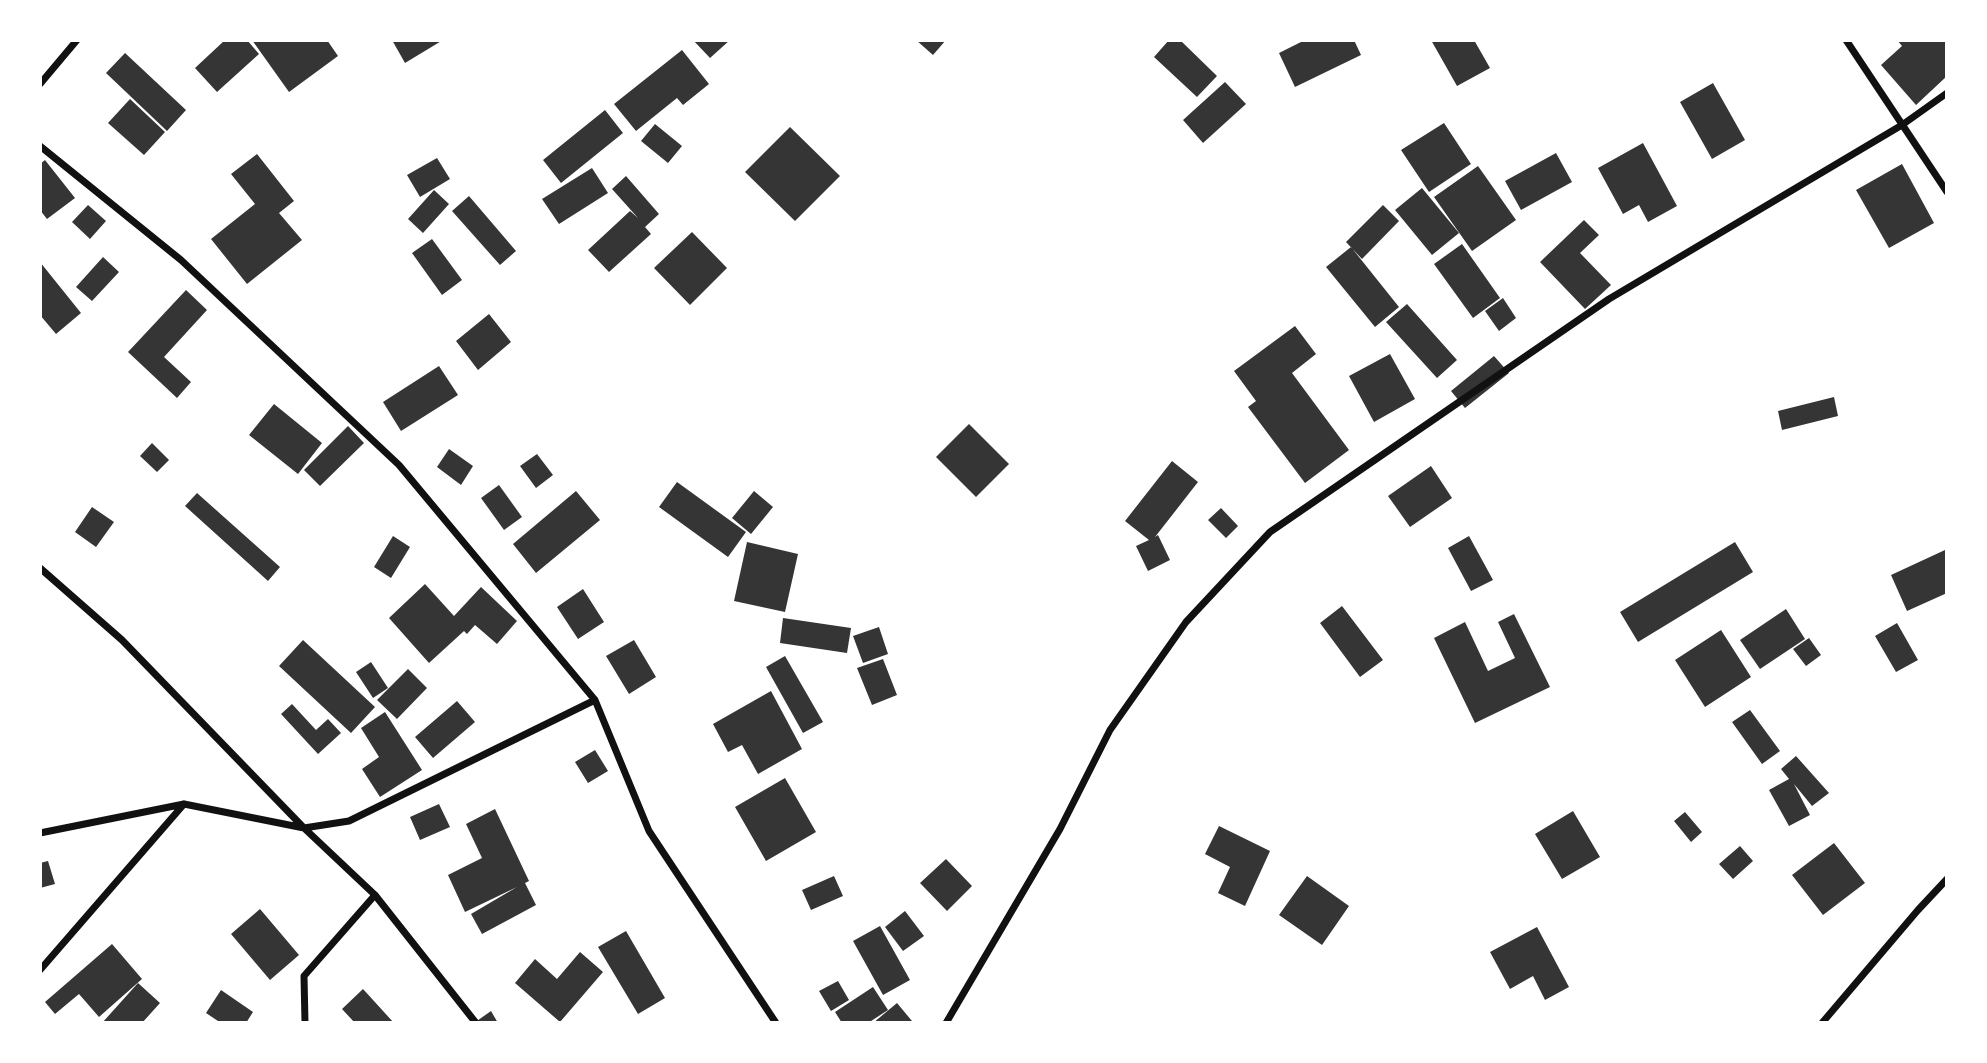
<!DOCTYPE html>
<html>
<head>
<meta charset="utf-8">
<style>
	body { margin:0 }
	#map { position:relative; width:1987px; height:1063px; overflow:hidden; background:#fff; font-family:"Fira Sans",sans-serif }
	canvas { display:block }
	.frame { position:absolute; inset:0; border:42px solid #fff; pointer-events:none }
</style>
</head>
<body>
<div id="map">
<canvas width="1987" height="1063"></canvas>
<div class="frame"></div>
</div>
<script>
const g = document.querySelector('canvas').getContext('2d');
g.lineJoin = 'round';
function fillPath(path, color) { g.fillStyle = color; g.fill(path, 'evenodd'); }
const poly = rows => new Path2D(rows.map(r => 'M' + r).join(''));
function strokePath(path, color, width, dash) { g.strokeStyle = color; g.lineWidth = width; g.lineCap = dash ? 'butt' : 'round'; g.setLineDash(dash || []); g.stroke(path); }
const building = poly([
	[225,40,247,40,259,54,217,92,195,68],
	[252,40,327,40,338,56,289,92],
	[392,40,443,40,405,63],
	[693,40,730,40,710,58],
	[916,40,946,40,933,55],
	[1169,40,1180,40,1217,76,1197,97,1154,57],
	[1305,40,1354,40,1361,55,1295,87,1279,53],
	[1431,40,1474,40,1490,68,1457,86],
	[1897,40,1947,40,1947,76,1916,105,1881,65,1902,46],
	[682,50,709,84,683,105,677,98,636,131,614,104],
	[125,53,186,110,167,131,106,73],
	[1225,82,1246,104,1203,143,1183,120],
	[1713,83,1745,140,1712,159,1680,102],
	[130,99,165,132,144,155,108,123],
	[605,110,623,133,561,183,543,160],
	[1444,123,1471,164,1429,192,1401,150],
	[655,124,682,146,668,163,641,141],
	[790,127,840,176,795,221,745,172],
	[1643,143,1677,206,1648,222,1639,205,1623,214,1598,168],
	[1556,153,1572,182,1521,210,1505,181],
	[257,154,294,201,279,213,302,240,247,284,211,239,255,204,231,174],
	[437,158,450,179,420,197,407,175],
	[45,160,75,198,47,219,40,210,40,164],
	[1902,164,1934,223,1889,248,1856,190],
	[1478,166,1516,220,1472,251,1434,197],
	[592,168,608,193,559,224,542,199],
	[626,176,659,214,645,227,651,234,609,272,588,250,630,211,638,218,612,189],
	[1422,188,1459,233,1432,255,1395,210],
	[434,190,449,204,423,233,408,219],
	[469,196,516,251,500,265,452,211],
	[88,205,106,221,90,239,72,222],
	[1383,205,1399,221,1362,259,1346,242],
	[1584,220,1599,235,1580,253,1611,285,1585,309,1540,262],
	[692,232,727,268,690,305,654,268],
	[432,239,462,280,442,295,412,253],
	[1462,244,1500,298,1473,318,1434,264],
	[1351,247,1399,307,1375,327,1326,267],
	[103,257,119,272,92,301,76,287],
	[40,262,81,313,56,334,40,315],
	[186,290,207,310,164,357,191,382,177,398,128,352],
	[1503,298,1516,318,1499,331,1485,311],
	[1407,304,1457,360,1437,378,1386,322],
	[489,314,511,342,478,370,456,341],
	[1295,326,1316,354,1292,373,1349,450,1305,483,1248,407,1256,401,1234,371],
	[1390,354,1415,399,1374,422,1349,376],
	[1494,356,1509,373,1465,408,1451,391],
	[439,366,458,395,401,431,383,402],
	[1834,397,1838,416,1782,430,1778,411],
	[274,404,322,443,298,474,249,435],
	[969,424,1009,464,976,497,936,457],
	[348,426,364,443,320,486,304,470],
	[152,443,169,460,157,472,140,456],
	[449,449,473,466,461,485,437,467],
	[537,454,553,475,536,488,520,466],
	[1172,461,1198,482,1155,537,1158,535,1170,560,1148,571,1136,546,1149,540,1125,521],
	[1431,466,1452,498,1410,527,1388,496],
	[677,482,746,532,728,557,659,507],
	[499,485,522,517,504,530,481,498],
	[576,491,600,520,536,573,513,544],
	[754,491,773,507,751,534,732,518],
	[197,493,280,567,268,581,185,506],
	[92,507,114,522,96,547,75,532],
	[1221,508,1238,526,1226,538,1208,520],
	[393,536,410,547,391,578,374,567],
	[1469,536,1493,580,1471,591,1448,548],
	[747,542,798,554,785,612,734,601],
	[1735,542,1753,572,1638,642,1620,612],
	[1945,550,1947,554,1947,593,1907,611,1891,575],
	[425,584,454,616,481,587,517,621,497,644,475,625,467,634,464,631,429,663,389,618],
	[583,589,604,622,578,639,557,607],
	[1342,606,1383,660,1360,677,1320,623],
	[1786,609,1805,639,1760,669,1740,640],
	[1514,614,1550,687,1475,723,1434,638,1465,622,1488,671,1515,658,1498,622],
	[783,618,851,628,847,653,780,643],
	[1897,623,1918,660,1896,672,1875,636],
	[879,627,888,654,863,663,853,636],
	[1721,630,1751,677,1705,707,1675,660],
	[1809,638,1821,655,1806,666,1793,649],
	[303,640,375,707,351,733,279,666],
	[634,640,656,677,629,694,606,656],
	[785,656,823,722,803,733,766,667],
	[883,659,897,695,872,705,857,668],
	[371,662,388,688,373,698,356,672],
	[408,669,427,688,397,719,377,700],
	[771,691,802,749,758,774,742,745,728,752,713,724],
	[457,701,475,722,433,758,415,737],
	[292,704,316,730,328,719,341,733,318,754,281,714],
	[1750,710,1780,751,1762,764,1732,722],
	[385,712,422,770,380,797,362,769,379,757,361,728],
	[595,750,608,771,588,783,575,762],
	[1796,756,1829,793,1812,806,1794,784,1810,815,1789,826,1769,790,1789,779,1781,769],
	[785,778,816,832,766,861,735,807],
	[439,804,450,827,420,840,410,817],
	[495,809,529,881,525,883,536,905,482,934,471,914,517,887,465,912,448,875,482,858,466,824],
	[1573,811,1600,857,1562,879,1535,834],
	[1685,812,1702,832,1691,842,1674,821],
	[1219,826,1270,851,1245,906,1218,893,1230,867,1205,854],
	[1834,843,1865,883,1823,915,1792,875],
	[1740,846,1753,861,1733,879,1719,864],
	[946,859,972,886,947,911,920,883],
	[48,861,55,884,40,888,40,863],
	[834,876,843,896,811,910,802,890],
	[1307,876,1349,906,1322,945,1279,915],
	[260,909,299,955,270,980,231,934],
	[905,911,924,936,903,951,885,927],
	[880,926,910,980,883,995,853,941],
	[1537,927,1569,987,1545,1000,1533,976,1510,989,1490,952],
	[626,931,665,998,638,1014,598,947],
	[112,944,142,979,99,1017,79,994,55,1014,45,1002],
	[580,952,603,972,560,1022,515,983,535,959,557,979],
	[838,981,849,1000,831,1011,819,991],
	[138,983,160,1003,142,1023,102,1023],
	[873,987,888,1010,868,1023,842,1023,835,1012],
	[363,989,394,1023,355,1023,342,1009],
	[221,990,253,1012,246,1023,221,1023,206,1013],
	[897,1003,912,1021,910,1023,873,1023],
	[491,1011,498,1023,474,1023]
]);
const minor = poly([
	[1846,40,1947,192],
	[40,84,77,40],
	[40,146,181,260,399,465,595,700,649,831,776,1023],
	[40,568,122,640,304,828,375,895,476,1023],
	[40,833,184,804,304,828,349,821,595,700],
	[40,970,184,804],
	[305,1023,304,976,375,895],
	[946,1023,1060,829,1110,730,1186,622,1270,532,1609,299,1902,125,1947,93],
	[1822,1023,1918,910,1947,879]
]);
fillPath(building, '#353535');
strokePath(minor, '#111', 7);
</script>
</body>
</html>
